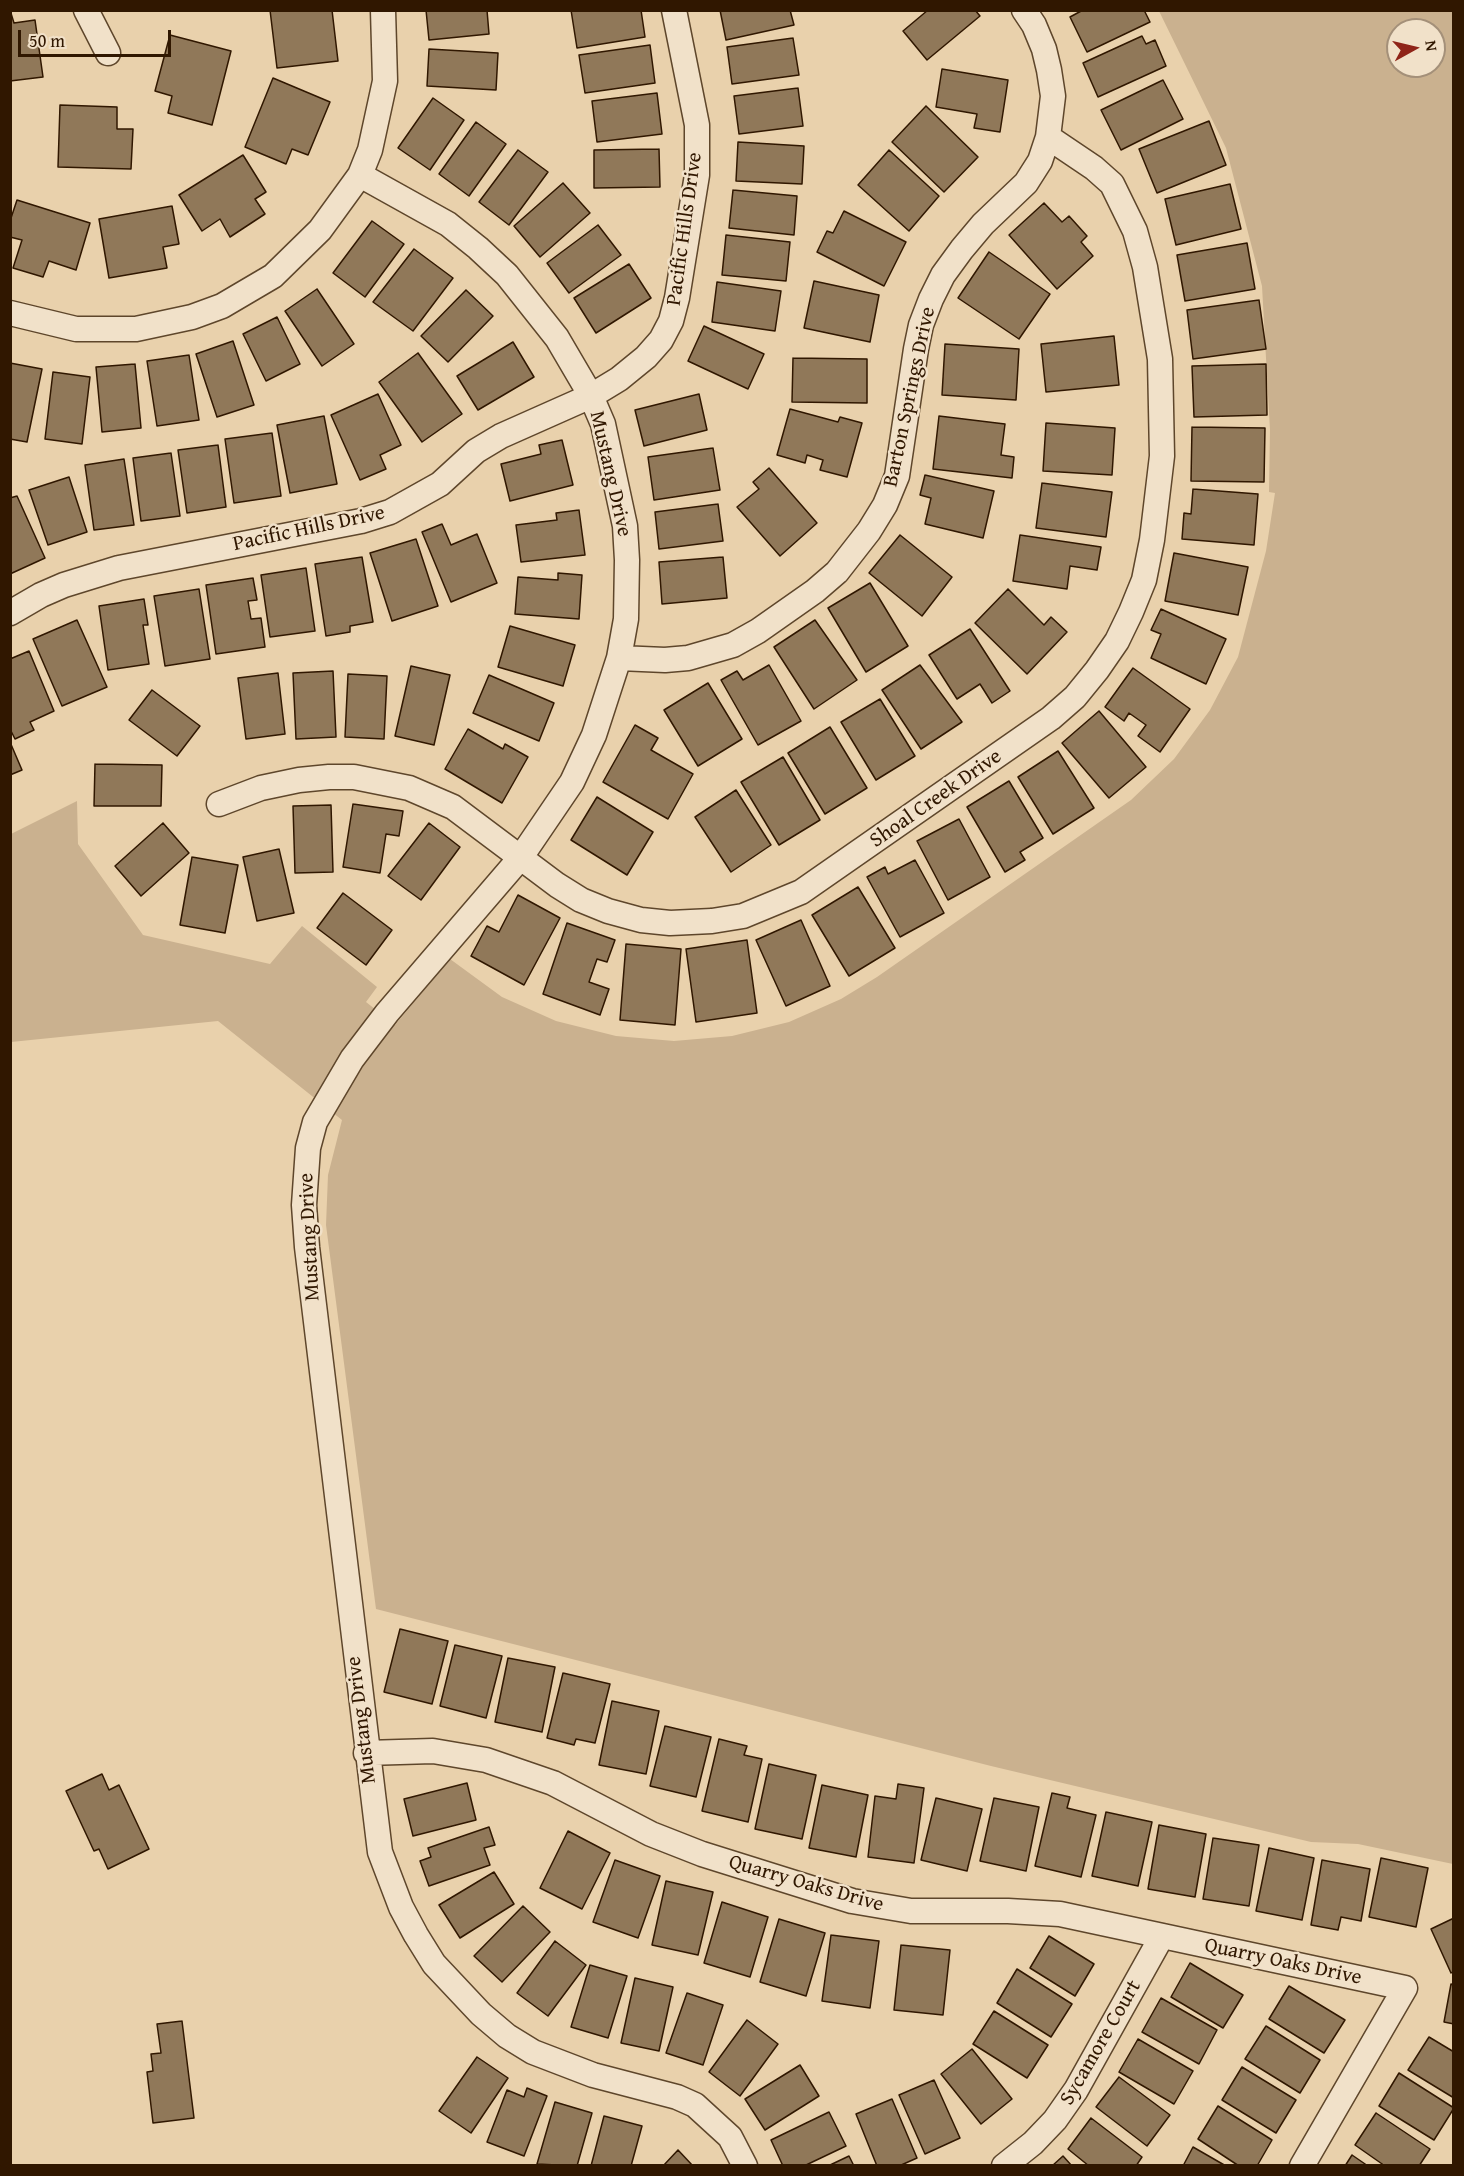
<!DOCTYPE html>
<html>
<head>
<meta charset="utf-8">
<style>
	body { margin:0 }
	#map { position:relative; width:1464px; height:2176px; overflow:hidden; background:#e9d1ac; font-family:"Gentium Book Plus",serif }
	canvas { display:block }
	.frame { position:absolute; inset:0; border:12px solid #301700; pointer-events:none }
	.north { position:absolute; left:1386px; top:18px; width:60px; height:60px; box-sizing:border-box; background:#f1e1c9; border:2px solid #a49079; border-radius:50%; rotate:82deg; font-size:16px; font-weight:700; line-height:24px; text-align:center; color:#301700 }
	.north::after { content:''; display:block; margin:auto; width:21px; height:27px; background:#8f2418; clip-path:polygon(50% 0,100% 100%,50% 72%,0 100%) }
	.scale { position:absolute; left:18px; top:30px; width:153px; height:27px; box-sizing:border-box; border:3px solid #301700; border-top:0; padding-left:8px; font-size:18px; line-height:21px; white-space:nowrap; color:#301700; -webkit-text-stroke:4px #f1e1c9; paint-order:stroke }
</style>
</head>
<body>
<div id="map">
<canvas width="1464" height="2176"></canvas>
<div class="frame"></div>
<div class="north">N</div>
<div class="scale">50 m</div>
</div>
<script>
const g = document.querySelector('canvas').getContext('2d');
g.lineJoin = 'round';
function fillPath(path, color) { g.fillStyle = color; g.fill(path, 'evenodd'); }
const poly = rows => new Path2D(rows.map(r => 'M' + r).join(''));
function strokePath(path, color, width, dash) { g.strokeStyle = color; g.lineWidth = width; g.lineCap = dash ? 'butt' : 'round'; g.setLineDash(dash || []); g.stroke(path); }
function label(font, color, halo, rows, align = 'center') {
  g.font = font + ' "Gentium Book Plus",serif'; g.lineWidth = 5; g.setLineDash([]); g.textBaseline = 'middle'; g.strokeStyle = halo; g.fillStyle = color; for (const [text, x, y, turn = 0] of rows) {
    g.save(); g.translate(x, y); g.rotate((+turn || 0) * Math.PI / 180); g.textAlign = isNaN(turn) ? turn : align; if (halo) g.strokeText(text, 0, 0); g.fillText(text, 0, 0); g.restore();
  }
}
const green = poly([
	[1159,11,1453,11,1453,1864,1358,1844,1311,1842,991,1766,376,1609,326,1225,328,1175,342,1120,218,1021,11,1042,11,834,77,801,78,844,143,935,270,964,302,926,377,987,366,1002,395,1025,450,959,502,997,556,1021,616,1036,674,1041,732,1036,789,1022,841,999,877,977,1131,800,1174,759,1210,710,1238,657,1266,551,1275,493,1269,492,1270,430,1262,286,1226,148],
	[1398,30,1434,30,1434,66,1398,66]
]);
const building = poly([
	[10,10,14,23,35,20,43,77,10,81,10,10],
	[270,10,332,10,338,61,277,68,270,10],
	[426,10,487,10,489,34,429,40,426,10],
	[571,10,641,10,645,37,577,48,571,10],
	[720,10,790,10,794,25,726,40,720,10],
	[928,10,975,10,980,16,927,60,903,31,928,10],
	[1083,10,1144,10,1150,22,1087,52,1070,17,1083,10],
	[170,35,231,51,212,125,168,113,172,96,155,91,170,35],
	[1142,36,1146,44,1155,40,1166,66,1098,97,1083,63,1142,36],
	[793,38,799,75,732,84,727,47,793,38],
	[650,45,655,83,585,93,579,55,650,45],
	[429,49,498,53,496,90,427,86,429,49],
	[942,69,1008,80,1000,132,974,128,977,114,936,107,942,69],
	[273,78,330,102,308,155,292,149,286,164,245,147,273,78],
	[1163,80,1183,119,1121,150,1101,110,1163,80],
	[798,88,803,126,739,134,734,96,798,88],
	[657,93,662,134,597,142,592,101,657,93],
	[433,98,464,120,430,170,398,148,433,98],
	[60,105,117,107,117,129,133,129,131,169,58,167,60,105],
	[926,106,978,157,944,192,892,142,926,106],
	[1209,121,1226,165,1157,193,1139,149,1209,121],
	[476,122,506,144,469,196,439,174,476,122],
	[738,142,804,146,802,184,736,181,738,142],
	[659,149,660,187,594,188,594,150,659,149],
	[518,150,548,172,509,225,479,202,518,150],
	[889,150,939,196,909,231,858,185,889,150],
	[243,155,266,192,255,199,265,214,230,237,220,219,202,231,179,195,243,155],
	[563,183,590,213,540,257,514,226,563,183],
	[1230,184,1241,229,1176,245,1165,199,1230,184],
	[733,190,797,196,794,235,729,228,733,190],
	[17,200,90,223,76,270,49,261,43,277,13,268,22,240,10,237,10,221,17,200],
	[1044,203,1062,222,1069,216,1087,236,1081,242,1093,256,1057,289,1009,235,1044,203],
	[172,206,179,244,163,247,167,268,109,278,99,219,172,206],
	[844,211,906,242,884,286,817,252,827,231,833,233,844,211],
	[372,221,404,244,365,297,333,273,372,221],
	[598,225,621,255,569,293,547,263,598,225],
	[726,235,790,242,786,281,722,275,726,235],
	[1247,243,1255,289,1185,301,1177,255,1247,243],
	[414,249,453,278,413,331,373,302,414,249],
	[989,252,1050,294,1019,339,958,298,989,252],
	[629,264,651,298,596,333,574,298,629,264],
	[814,281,879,295,870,342,804,328,814,281],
	[717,282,781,291,775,331,712,322,717,282],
	[317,289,354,344,322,366,285,311,317,289],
	[466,290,493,316,448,362,421,336,466,290],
	[1259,300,1266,349,1193,359,1187,310,1259,300],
	[277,317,300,364,266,381,243,334,277,317],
	[704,326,764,354,748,389,688,361,704,326],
	[1114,336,1119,385,1046,392,1041,344,1114,336],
	[233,341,254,405,217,417,196,354,233,341],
	[513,342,534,377,478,410,457,376,513,342],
	[945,344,1019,349,1016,400,942,395,945,344],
	[418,353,462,414,422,442,379,382,418,353],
	[189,355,199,420,157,426,147,361,189,355],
	[793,358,867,359,867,403,792,402,793,358],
	[10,363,42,369,27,442,10,439,10,363],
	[135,364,141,428,102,432,96,367,135,364],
	[1266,364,1267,415,1194,417,1192,366,1266,364],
	[53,372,90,377,82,444,45,439,53,372],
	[378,394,401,445,380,455,386,469,360,480,331,415,378,394],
	[699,394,707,430,644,446,635,410,699,394],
	[790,409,838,422,840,417,862,423,847,477,820,470,823,460,807,455,805,463,777,455,790,409],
	[324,416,337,484,290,493,277,425,324,416],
	[939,416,1005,424,1001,455,1014,457,1012,478,933,469,939,416],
	[1046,423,1115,428,1112,475,1043,471,1046,423],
	[1192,427,1265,428,1264,482,1191,481,1192,427],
	[272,433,281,496,234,503,225,439,272,433],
	[562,440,573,485,510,501,501,464,541,454,539,445,562,440],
	[218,445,226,507,187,513,178,450,218,445],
	[713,448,720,490,654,500,648,457,713,448],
	[171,453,180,516,141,521,133,458,171,453],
	[124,459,134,525,94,530,85,465,124,459],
	[769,468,817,523,780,556,737,507,759,489,753,482,769,468],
	[925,475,994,491,983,538,925,524,931,498,920,495,925,475],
	[69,477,87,532,48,545,29,490,69,477],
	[1042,483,1112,492,1106,537,1036,528,1042,483],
	[1193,489,1258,494,1254,545,1182,539,1184,513,1191,514,1193,489],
	[17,496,45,558,10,574,10,498,17,496],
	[718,504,723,541,659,549,655,512,718,504],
	[579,510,585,555,521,562,516,525,557,520,556,513,579,510],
	[442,524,451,545,477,534,497,583,451,602,422,532,442,524],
	[900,535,952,577,922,616,869,573,900,535],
	[1020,535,1101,547,1097,570,1070,566,1067,589,1013,581,1020,535],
	[416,539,438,606,392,621,370,553,416,539],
	[1174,553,1248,567,1238,615,1165,601,1174,553],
	[362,557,373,622,350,626,350,632,326,636,315,564,362,557],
	[723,557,727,598,662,604,659,562,723,557],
	[306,568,315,631,270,637,261,575,306,568],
	[558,573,582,575,579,619,515,614,518,577,558,580,558,573],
	[253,578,257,600,248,601,251,619,261,618,265,647,216,654,206,585,253,578],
	[870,583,908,646,866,672,828,608,870,583],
	[199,589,210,659,165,666,154,596,199,589],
	[1008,589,1044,625,1051,617,1067,632,1027,674,975,623,1008,589],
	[144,599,148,625,143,625,149,664,108,670,99,606,144,599],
	[1161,609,1226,639,1206,684,1151,658,1161,634,1151,630,1161,609],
	[77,620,107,687,62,706,33,639,77,620],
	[815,620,857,680,814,709,774,647,815,620],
	[510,626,575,645,563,686,498,667,510,626],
	[970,629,1010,691,992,703,980,684,957,699,929,655,970,629],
	[29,651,54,711,30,722,34,730,15,739,10,729,10,659,29,651],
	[769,665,801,721,758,745,721,680,737,671,743,680,769,665],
	[920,665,962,722,921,749,882,690,920,665],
	[411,666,450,675,434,745,395,736,411,666],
	[1133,668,1190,709,1160,752,1138,736,1146,725,1129,713,1124,721,1105,707,1133,668],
	[333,671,336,737,296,739,293,673,333,671],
	[278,673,285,734,246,739,238,678,278,673],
	[348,674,387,676,384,739,345,737,348,674],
	[489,675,554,703,539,741,473,713,489,675],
	[708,683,742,739,698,766,664,710,708,683],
	[152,690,200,726,177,756,129,720,152,690],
	[880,699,915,756,876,780,841,722,880,699],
	[1099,711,1146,767,1109,798,1062,743,1099,711],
	[635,725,658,738,651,750,693,774,668,819,603,782,635,725],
	[830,727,867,788,825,814,788,753,830,727],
	[468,729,503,749,505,744,528,757,502,803,445,769,468,729],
	[10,742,22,770,10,775,10,742],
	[1058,751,1094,808,1053,834,1018,777,1058,751],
	[783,757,820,820,779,845,741,782,783,757],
	[95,764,162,765,161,806,94,806,95,764],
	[1009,781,1043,838,1020,852,1025,860,1005,872,967,807,1009,781],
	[736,790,771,845,731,872,695,817,736,790],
	[597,797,653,832,627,875,571,840,597,797],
	[353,804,403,811,399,836,386,834,380,873,343,867,353,804],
	[331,805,333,872,295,873,293,806,331,805],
	[959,819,990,877,948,900,917,841,959,819],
	[163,823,189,853,141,896,115,866,163,823],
	[429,823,460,847,421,900,388,876,429,823],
	[279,849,294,913,257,921,243,857,279,849],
	[192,857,238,865,225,933,180,925,192,857],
	[915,860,944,913,900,937,867,877,885,867,888,874,915,860],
	[858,887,895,948,849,976,812,915,858,887],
	[343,893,392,930,366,965,317,928,343,893],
	[518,895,560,918,524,985,471,956,487,926,499,932,518,895],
	[801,920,830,986,786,1006,756,940,801,920],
	[567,923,615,940,607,962,597,959,589,982,609,989,600,1015,543,994,567,923],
	[747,940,757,1013,696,1022,686,949,747,940],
	[626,944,681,949,675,1025,620,1020,626,944],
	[400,1629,448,1641,432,1704,384,1692,400,1629],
	[455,1645,502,1656,486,1718,440,1706,455,1645],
	[508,1658,555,1667,542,1732,495,1722,508,1658],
	[563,1673,610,1684,595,1743,576,1739,574,1745,547,1738,563,1673],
	[612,1701,659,1711,646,1774,599,1765,612,1701],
	[665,1726,711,1737,696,1797,650,1786,665,1726],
	[719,1739,747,1746,744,1755,762,1759,748,1822,702,1811,719,1739],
	[769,1764,816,1775,802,1839,755,1829,769,1764],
	[102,1774,109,1790,119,1785,149,1849,108,1869,99,1849,94,1851,66,1791,102,1774],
	[467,1783,476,1820,413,1836,404,1799,467,1783],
	[898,1784,924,1788,914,1863,868,1857,875,1796,896,1799,898,1784],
	[822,1785,868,1795,856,1857,809,1848,822,1785],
	[1052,1793,1070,1797,1067,1808,1096,1815,1081,1877,1035,1866,1052,1793],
	[936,1798,982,1809,967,1871,921,1860,936,1798],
	[994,1798,1039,1807,1026,1871,980,1861,994,1798],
	[1106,1812,1152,1822,1138,1886,1092,1876,1106,1812],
	[1159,1825,1206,1834,1195,1897,1148,1889,1159,1825],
	[489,1827,495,1845,484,1848,490,1865,429,1886,420,1861,431,1857,428,1848,489,1827],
	[568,1831,610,1853,582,1909,540,1888,568,1831],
	[1213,1838,1259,1845,1249,1906,1203,1899,1213,1838],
	[1269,1848,1314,1858,1302,1920,1256,1911,1269,1848],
	[1381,1858,1428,1868,1416,1927,1369,1917,1381,1858],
	[615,1860,660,1876,638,1938,593,1922,615,1860],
	[1322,1860,1370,1869,1361,1921,1341,1917,1338,1930,1311,1925,1322,1860],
	[494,1872,514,1904,460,1938,439,1905,494,1872],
	[666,1881,713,1892,698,1955,652,1945,666,1881],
	[722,1902,768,1917,750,1977,704,1963,722,1902],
	[523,1906,550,1932,502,1982,474,1956,523,1906],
	[1454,1918,1454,1971,1451,1973,1431,1929,1454,1918],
	[779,1919,825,1933,806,1996,760,1982,779,1919],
	[831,1935,879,1941,870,2008,822,2001,831,1935],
	[1049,1936,1094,1964,1075,1996,1030,1968,1049,1936],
	[555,1941,586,1965,548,2016,517,1993,555,1941],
	[901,1945,950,1950,943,2015,894,2010,901,1945],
	[1190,1963,1243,1995,1223,2028,1171,1997,1190,1963],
	[590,1965,627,1976,608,2038,571,2027,590,1965],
	[1017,1969,1072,2004,1051,2037,997,2003,1017,1969],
	[635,1978,673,1987,659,2051,621,2043,635,1978],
	[1451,1984,1454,1985,1454,2024,1444,2022,1451,1984],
	[1289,1986,1345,2020,1324,2053,1269,2019,1289,1986],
	[687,1993,723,2005,703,2065,666,2053,687,1993],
	[1161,1998,1217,2030,1199,2064,1142,2032,1161,1998],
	[994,2011,1048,2045,1027,2078,973,2044,994,2011],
	[747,2020,778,2044,740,2096,709,2072,747,2020],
	[182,2021,194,2118,153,2123,147,2072,153,2071,151,2054,161,2053,157,2024,182,2021],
	[1266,2026,1320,2060,1300,2093,1245,2059,1266,2026],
	[1429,2037,1454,2052,1454,2098,1408,2070,1429,2037],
	[1138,2039,1193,2071,1174,2104,1119,2072,1138,2039],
	[972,2049,1012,2099,981,2124,941,2074,972,2049],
	[477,2057,508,2078,471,2133,439,2111,477,2057],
	[800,2065,819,2096,765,2130,745,2099,800,2065],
	[1242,2067,1296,2100,1276,2133,1222,2100,1242,2067],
	[1399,2073,1454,2108,1434,2140,1379,2106,1399,2073],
	[1119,2077,1170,2115,1147,2146,1096,2107,1119,2077],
	[934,2080,960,2138,925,2154,899,2095,934,2080],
	[527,2088,547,2096,524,2156,487,2142,507,2090,524,2097,527,2088],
	[892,2099,917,2158,899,2166,877,2166,856,2114,892,2099],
	[555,2102,592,2113,577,2166,537,2164,555,2102],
	[1218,2106,1272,2140,1257,2166,1239,2166,1198,2139,1218,2106],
	[829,2112,846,2146,804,2166,783,2166,771,2140,829,2112],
	[1376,2113,1430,2149,1419,2166,1385,2166,1355,2145,1376,2113],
	[604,2116,642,2126,631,2166,591,2166,604,2116],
	[1091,2118,1142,2157,1136,2166,1089,2166,1068,2149,1091,2118],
	[1193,2147,1226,2166,1183,2166,1193,2147],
	[678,2150,693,2166,663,2166,678,2150],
	[1352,2155,1368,2166,1345,2166,1352,2155],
	[849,2156,854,2166,828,2166,849,2156],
	[1063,2156,1072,2166,1052,2166,1063,2156]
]);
const minor = poly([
	[86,10,108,53],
	[360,175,448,224,478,248,507,275,557,338,591,396,603,424,625,526,627,560,626,619,619,658,594,735,572,782,521,857,387,1013,352,1059,315,1122,308,1148,304,1205,307,1247,380,1852,401,1907,416,1935,434,1964,481,2014,507,2036,533,2052,593,2075,677,2097,695,2105,730,2137,745,2166],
	[10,313,76,329,136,329,192,317,222,306,273,276,320,230,360,175,370,150,385,81,383,10],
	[10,613,41,595,64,585,119,568,361,521,390,512,440,484,476,451,501,436,591,396,619,379,646,357,661,340,671,321,677,298,697,175,697,125,674,10],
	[619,658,665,660,688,658,733,645,758,631,815,591,837,572,869,531,885,505,897,476,916,349,921,325,931,299,943,275,962,249,983,224,1026,183,1040,161,1048,137,1053,96,1049,70,1044,49,1034,25,1024,10],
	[219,804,261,788,299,780,329,777,354,777,409,788,453,807,557,885,581,900,608,911,641,920,670,923,712,921,743,916,801,892,1051,718,1075,697,1097,670,1117,641,1131,612,1144,580,1152,540,1162,456,1160,359,1145,267,1135,231,1112,184,1094,168,1048,137],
	[366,1753,433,1751,486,1760,553,1783,651,1834,702,1854,852,1901,911,1911,1008,1911,1060,1914,1405,1988,1302,2166],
	[1004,2166,1033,2143,1055,2120,1076,2090,1162,1936]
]);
const streetNames = [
	["Pacific Hills Drive",685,229,-82],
	["Barton Springs Drive",910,397,-78],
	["Mustang Drive",610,474,77],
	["Pacific Hills Drive",309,529,-12],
	["Shoal Creek Drive",936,799,-35],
	["Mustang Drive",310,1237,-93],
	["Mustang Drive",362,1720,-97],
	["Quarry Oaks Drive",806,1884,16],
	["Quarry Oaks Drive",1283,1962,12],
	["Sycamore Court",1101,2043,-60]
];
fillPath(green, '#cab18f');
fillPath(building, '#907859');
strokePath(building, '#301700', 1.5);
strokePath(minor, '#5e462b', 27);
strokePath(minor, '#f1e1c9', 24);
label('21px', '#301700', '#f1e1c9', streetNames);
</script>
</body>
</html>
